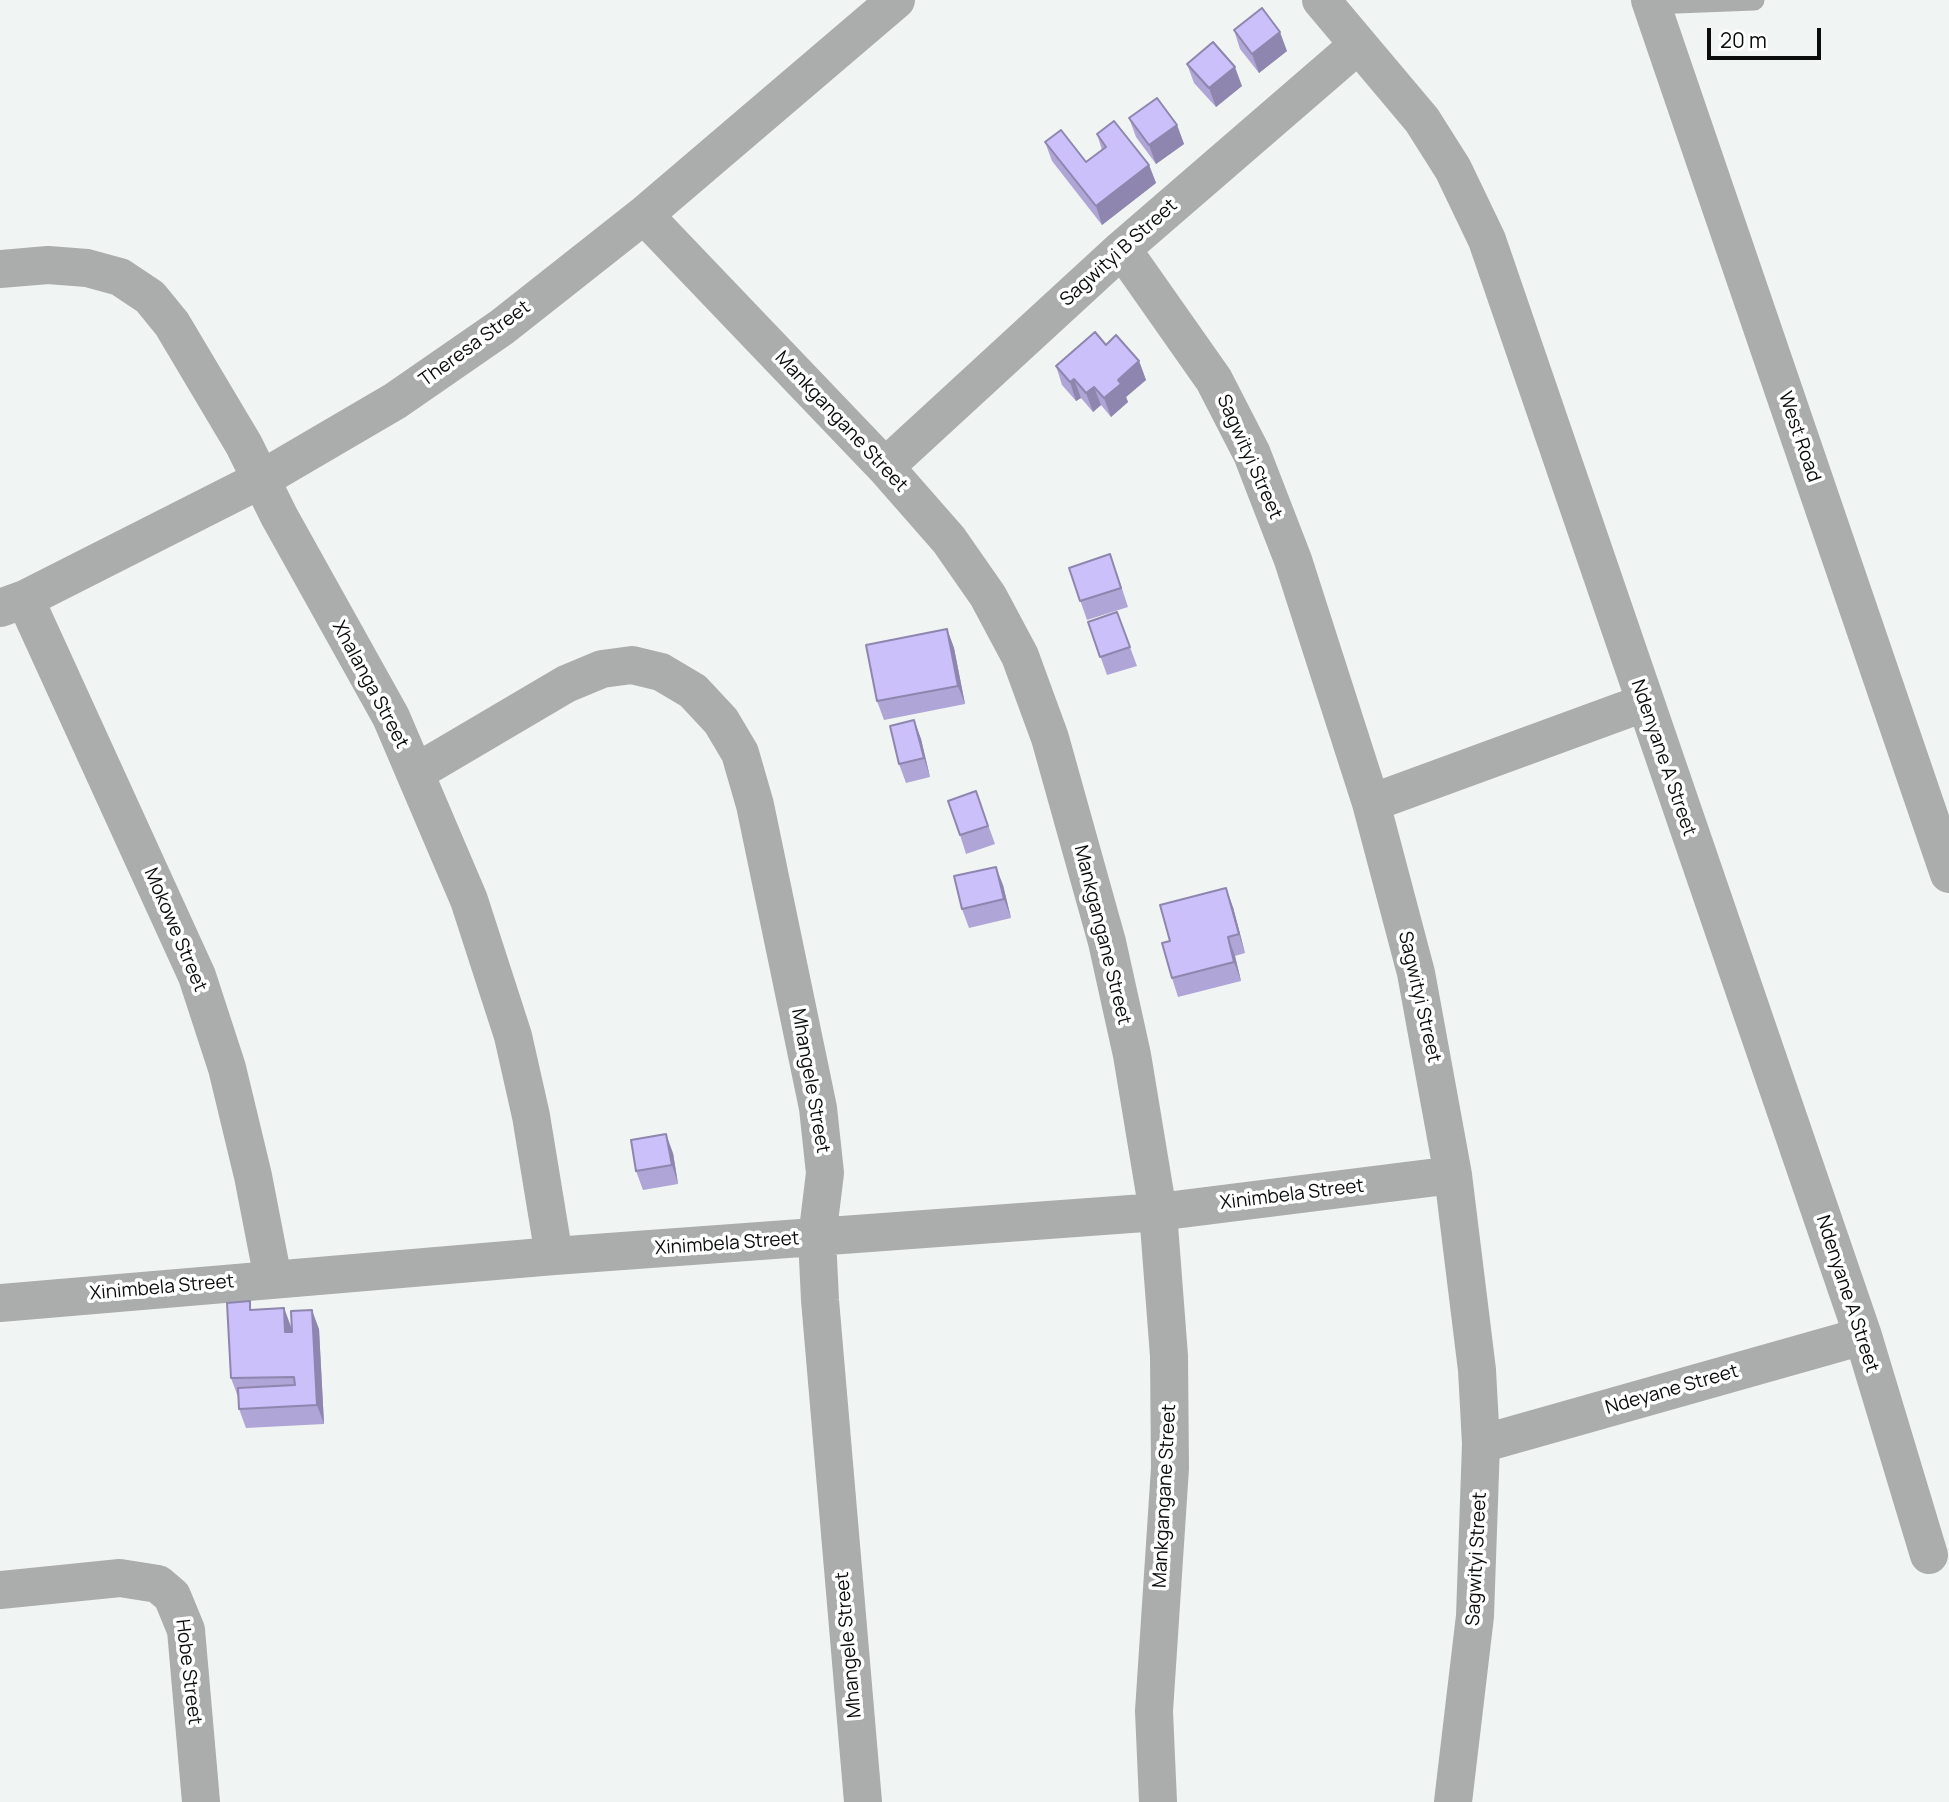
<!DOCTYPE html>
<html>
<head>
<meta charset="utf-8">
<style>
	body { margin:0 }
	#map { position:relative; width:1949px; height:1802px; overflow:hidden; background:#f0f5f3; font-family:Manrope,sans-serif }
	canvas { display:block }
	.scale { position:absolute; left:1707px; top:28px; width:114px; height:32px; box-sizing:border-box; border:4px solid #0b0c0c; border-top:0; padding-left:9px; font-size:21px; line-height:24px; white-space:nowrap; color:#0b0c0c; -webkit-text-stroke:5px #fff; paint-order:stroke }
</style>
</head>
<body>
<div id="map">
<canvas width="1949" height="1802"></canvas>
<div class="scale">20 m</div>
</div>
<script>
const g = document.querySelector('canvas').getContext('2d');
g.lineJoin = 'round';
const poly = rows => new Path2D(rows.map(r => 'M' + r).join(''));
function strokePath(path, color, width, dash) { g.strokeStyle = color; g.lineWidth = width; g.lineCap = dash ? 'butt' : 'round'; g.setLineDash(dash || []); g.stroke(path); }
function fillPath(path, color) { g.fillStyle = color; g.fill(path, 'evenodd'); }
function label(font, color, halo, rows, align = 'center') {
  g.font = font + ' Manrope,sans-serif'; g.lineWidth = 7; g.setLineDash([]); g.textBaseline = 'middle'; g.strokeStyle = halo; g.fillStyle = color; for (const [text, x, y, turn = 0] of rows) {
    g.save(); g.translate(x, y); g.rotate((+turn || 0) * Math.PI / 180); g.textAlign = isNaN(turn) ? turn : align; if (halo) g.strokeText(text, 0, 0); g.fillText(text, 0, 0); g.restore();
  }
}
const service = poly([
	[1651,4,1754,0]
]);
const minor = poly([
	[1321,0,1422,120,1453,169,1487,240,1863,1336,1929,1555],
	[1650,0,1949,874],
	[644,215,885,467,949,540,988,596,1020,656,1050,738,1107,942,1132,1055,1158,1212,1169,1356,1170,1468,1154,1711,1158,1802],
	[1122,249,1214,380,1252,454,1293,560,1371,803,1416,973,1453,1175,1477,1370,1481,1444,1475,1616,1453,1802],
	[0,269,48,265,87,268,120,277,150,297,172,324,244,445,279,516,391,717,469,900,513,1036,531,1116,554,1256],
	[885,467,1122,249,1358,45],
	[25,599,197,976,227,1068,253,1176,273,1279],
	[0,608,25,599,260,480,395,401,502,327,644,215,896,0],
	[415,773,566,684,602,669,632,665,661,672,693,691,721,721,740,753,755,805,818,1108,825,1173,817,1238,820,1300,863,1802],
	[1371,803,1644,703],
	[0,1303,554,1256,1158,1212,1453,1175],
	[1481,1444,1863,1336],
	[0,1590,120,1578,158,1584,172,1596,186,1630,201,1802]
]);
const wall = poly([
	[1234,30,1287,51,1259,73,1240,49],
	[1187,64,1242,86,1216,107,1194,83],
	[1129,118,1177,125,1184,144,1156,164,1136,137],
	[1097,134,1149,165,1156,183,1102,225,1052,161,1045,142,1086,162,1102,150],
	[1106,345,1139,361,1146,380,1126,397,1128,402,1111,417,1101,405,1093,412,1081,398,1076,401,1062,385,1056,366],
	[1069,568,1117,573,1128,607,1087,620],
	[1117,612,1137,666,1107,675,1088,622],
	[947,629,954,648,965,704,884,720,877,701],
	[914,720,921,739,930,777,906,783,899,764],
	[976,791,995,844,966,854,960,835],
	[1003,885,1011,918,969,928,962,909],
	[1233,907,1245,953,1235,956,1241,981,1178,997,1172,978],
	[673,1153,678,1184,643,1190,636,1171],
	[284,1308,291,1327,291,1332,319,1329,324,1424,246,1428,239,1409,238,1397,231,1378,253,1310]
]);
const shadedWall = poly([
	[1280,32,1287,51,1259,73,1252,54],
	[1235,67,1242,86,1216,107,1209,88],
	[1177,125,1184,144,1156,164,1149,145],
	[1149,165,1156,183,1102,225,1096,206],
	[1139,361,1146,380,1126,397,1128,402,1111,417,1104,398,1118,380],
	[1074,379,1081,398,1076,401,1070,382],
	[1094,387,1101,405,1093,412,1086,393],
	[947,629,954,648,965,704,958,686],
	[914,720,921,739,930,777,924,758],
	[996,867,1003,885,1011,918,1004,899],
	[1226,888,1233,907,1245,953,1239,934],
	[1228,937,1235,956,1241,981,1234,962],
	[666,1134,673,1153,678,1184,672,1165],
	[284,1308,291,1327,292,1351,285,1332],
	[312,1310,319,1329,324,1424,317,1405]
]);
const building = poly([
	[1262,8,1280,32,1252,54,1234,30,1262,8],
	[1213,42,1235,67,1209,88,1187,64,1213,42],
	[1157,98,1177,125,1149,145,1129,118,1157,98],
	[1114,121,1149,165,1096,206,1045,142,1061,130,1086,162,1106,147,1097,134,1114,121],
	[1095,332,1106,345,1116,335,1139,361,1118,380,1121,384,1104,398,1094,387,1086,393,1074,379,1070,382,1056,366,1095,332],
	[1110,554,1121,588,1080,601,1069,568,1110,554],
	[1117,612,1130,647,1100,657,1088,622,1117,612],
	[947,629,958,686,877,701,866,645,947,629],
	[914,720,924,758,899,764,890,726,914,720],
	[976,791,988,826,960,835,948,801,976,791],
	[996,867,1004,899,962,909,954,876,996,867],
	[1226,888,1239,934,1228,937,1234,962,1172,978,1162,943,1170,941,1160,905,1226,888],
	[666,1134,672,1165,636,1171,631,1140,666,1134],
	[250,1301,250,1310,284,1308,285,1332,292,1332,291,1311,312,1310,317,1405,239,1409,238,1388,295,1385,294,1377,231,1378,227,1303,250,1301]
]);
const streetNames = [
	["Sagwityi B Street",1119,253,-42],
	["Theresa Street",475,344,-36],
	["Mankgangane Street",841,422,47],
	["West Road",1799,437,71],
	["Sagwityi Street",1249,457,66],
	["Xhalanga Street",370,685,62],
	["Ndenyane A Street",1663,758,71],
	["Mokowe Street",175,930,67],
	["Mankgangane Street",1102,935,76],
	["Sagwityi Street",1419,997,77],
	["Mhangele Street",810,1081,80],
	["Xinimbela Street",1292,1195,-7],
	["Xinimbela Street",727,1244,-4],
	["Xinimbela Street",162,1288,-5],
	["Ndenyane A Street",1847,1294,72],
	["Ndeyane Street",1672,1390,-16],
	["Mankgangane Street",1165,1496,-87],
	["Sagwityi Street",1477,1559,-87],
	["Mhangele Street",849,1645,-95],
	["Hobe Street",188,1672,83]
];
strokePath(service, '#abadac', 21);
strokePath(minor, '#abadac', 38);
fillPath(wall, '#afa5d6');
fillPath(shadedWall, '#8e86ae');
fillPath(building, '#cbc0f9');
strokePath(building, '#8e86ae', 2);
label('19px', '#0b0c0c', '#fff', streetNames);
</script>
</body>
</html>
